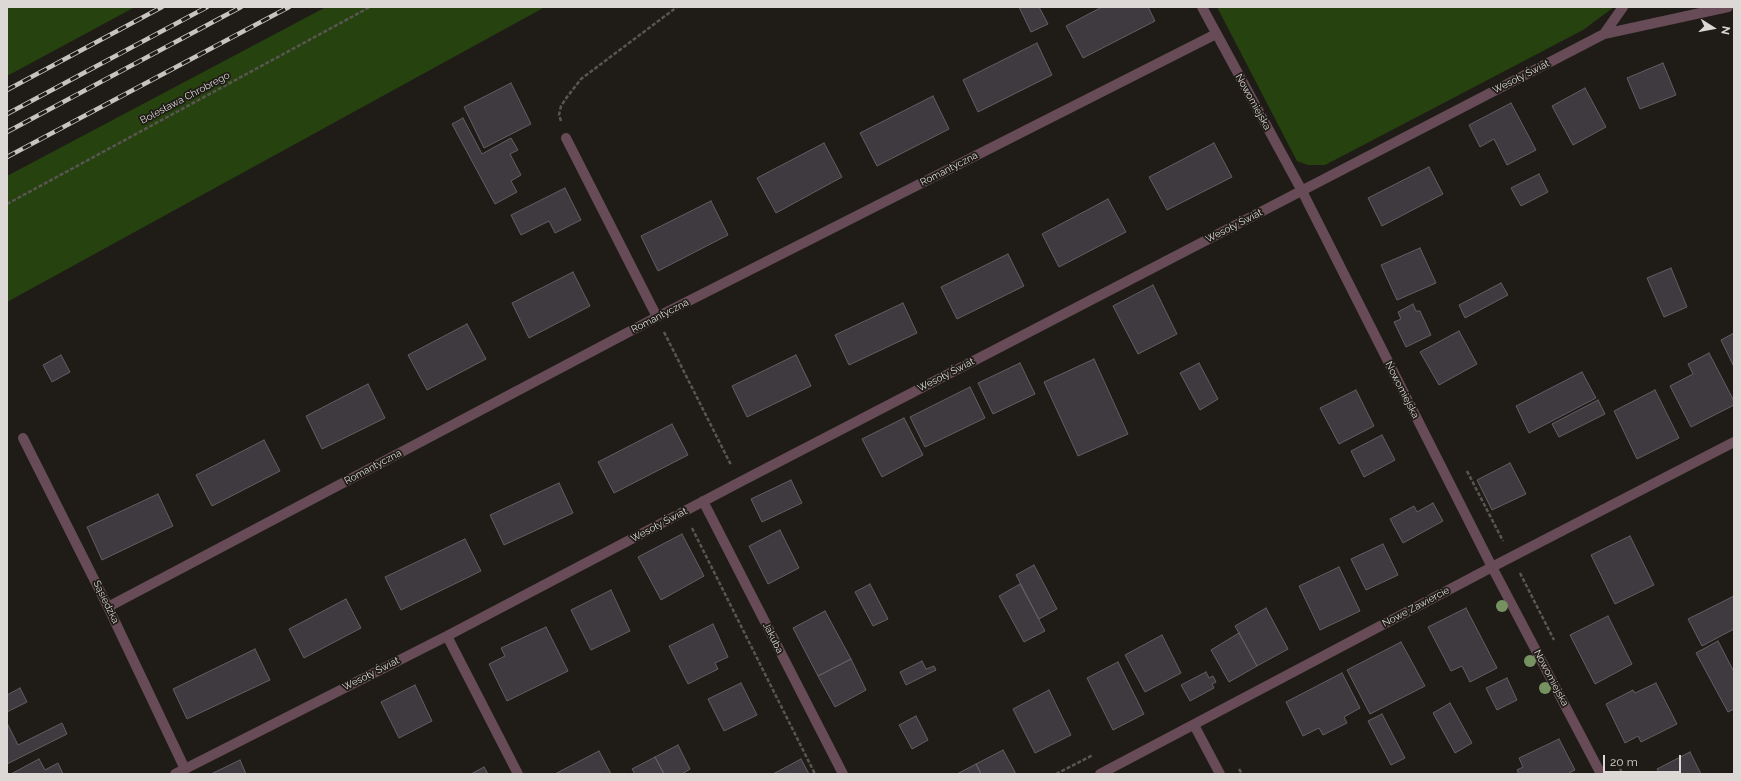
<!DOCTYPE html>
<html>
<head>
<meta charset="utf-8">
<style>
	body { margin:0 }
	#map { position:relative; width:1741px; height:781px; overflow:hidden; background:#1f1c17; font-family:Raleway,sans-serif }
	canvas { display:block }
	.frame { position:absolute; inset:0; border:8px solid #dbd8d5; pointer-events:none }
	.north { position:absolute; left:1693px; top:8px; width:40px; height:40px; -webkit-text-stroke:3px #1f1c17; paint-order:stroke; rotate:101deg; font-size:11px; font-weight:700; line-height:16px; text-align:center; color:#dbd8d5 }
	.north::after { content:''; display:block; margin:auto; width:14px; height:18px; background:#dbd8d5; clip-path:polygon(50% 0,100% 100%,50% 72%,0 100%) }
	.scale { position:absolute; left:1603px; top:755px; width:78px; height:18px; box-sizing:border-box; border:2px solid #dbd8d5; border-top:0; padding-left:5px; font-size:12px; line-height:14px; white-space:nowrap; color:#dbd8d5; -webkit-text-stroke:3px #1f1c17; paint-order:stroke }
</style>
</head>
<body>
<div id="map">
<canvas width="1741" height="781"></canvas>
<div class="frame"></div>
<div class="north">N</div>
<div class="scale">20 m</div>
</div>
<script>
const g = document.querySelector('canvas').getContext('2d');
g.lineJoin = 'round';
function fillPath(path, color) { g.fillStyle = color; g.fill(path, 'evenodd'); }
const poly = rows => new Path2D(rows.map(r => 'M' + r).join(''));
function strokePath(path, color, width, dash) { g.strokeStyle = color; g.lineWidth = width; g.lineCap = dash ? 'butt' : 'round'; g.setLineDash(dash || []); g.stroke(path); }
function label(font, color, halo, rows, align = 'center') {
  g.font = font + ' Raleway,sans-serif'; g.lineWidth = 3.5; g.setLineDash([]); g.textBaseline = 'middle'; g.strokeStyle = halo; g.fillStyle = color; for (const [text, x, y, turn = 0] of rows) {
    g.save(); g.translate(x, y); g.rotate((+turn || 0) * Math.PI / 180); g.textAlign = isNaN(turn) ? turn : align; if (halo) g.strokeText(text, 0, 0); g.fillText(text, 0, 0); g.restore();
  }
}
const green = poly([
	[9,7,135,7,7,76,7,8],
	[326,7,545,7,7,302,7,176],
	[1217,7,1614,7,1583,30,1350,152,1325,165,1308,165,1297,161]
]);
const building = poly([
	[1019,7,1039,7,1048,24,1031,32,1019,7],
	[1102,7,1148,7,1155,21,1083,58,1066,26,1102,7],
	[1037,43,1052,75,978,112,963,80,1037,43],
	[1663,63,1676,95,1640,109,1627,78,1663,63],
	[511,83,531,124,484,148,464,107,511,83],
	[1585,88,1606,127,1573,145,1552,106,1585,88],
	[933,96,949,129,877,166,860,133,933,96],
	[1511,103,1536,150,1507,165,1494,139,1480,147,1469,125,1511,103],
	[463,118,482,154,511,138,518,150,510,154,521,175,511,181,517,192,495,204,452,124,463,118],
	[824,143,842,177,776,213,757,178,824,143],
	[1214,143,1232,177,1167,210,1149,177,1214,143],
	[1429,167,1443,194,1382,226,1368,198,1429,167],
	[1539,174,1548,192,1521,206,1511,188,1539,174],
	[565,188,581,220,555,233,549,221,521,235,511,215,565,188],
	[1108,199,1126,232,1059,267,1042,234,1108,199],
	[711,201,728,235,658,271,641,236,711,201],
	[1420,248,1436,283,1397,300,1381,265,1420,248],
	[1008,254,1024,286,957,319,941,287,1008,254],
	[1671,268,1687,307,1664,317,1647,278,1671,268],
	[573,272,590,306,529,338,512,303,573,272],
	[1501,283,1508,295,1465,318,1459,305,1501,283],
	[1153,285,1177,334,1138,354,1113,306,1153,285],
	[903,303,917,333,849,365,835,335,903,303],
	[1413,304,1416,311,1420,311,1431,335,1406,347,1394,322,1401,319,1398,312,1413,304],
	[467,324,486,359,427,390,408,355,467,324],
	[1459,331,1477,364,1439,385,1420,352,1459,331],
	[1734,333,1734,367,1721,340,1734,333],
	[1709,353,1734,401,1734,405,1691,427,1670,386,1693,374,1688,364,1709,353],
	[61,355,70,372,52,382,43,365,61,355],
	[796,355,811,386,747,417,732,386,796,355],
	[1094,359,1128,434,1078,456,1044,382,1094,359],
	[1020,363,1035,394,993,414,978,383,1020,363],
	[1199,363,1218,399,1200,410,1180,373,1199,363],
	[1582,372,1596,398,1529,433,1516,406,1582,372],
	[368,384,385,418,322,449,306,416,368,384],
	[970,387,985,418,925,447,910,417,970,387],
	[1356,390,1374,426,1339,444,1320,408,1356,390],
	[1655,390,1679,438,1637,459,1614,411,1655,390],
	[1598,400,1605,414,1559,437,1552,424,1598,400],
	[904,418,923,455,882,477,862,439,904,418],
	[672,424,688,455,614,493,598,462,672,424],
	[1382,435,1395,460,1364,477,1351,451,1382,435],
	[264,440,280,471,212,506,196,475,264,440],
	[1510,463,1526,494,1492,510,1477,480,1510,463],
	[791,480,802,503,762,522,751,499,791,480],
	[559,483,573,513,504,545,490,515,559,483],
	[158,494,173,526,102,560,87,527,158,494],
	[1433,503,1443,521,1403,543,1390,519,1414,506,1417,512,1433,503],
	[780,530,799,568,768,584,749,546,780,530],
	[682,534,704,576,661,600,638,557,682,534],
	[1630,536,1654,585,1615,604,1591,555,1630,536],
	[465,539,481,571,401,610,385,577,465,539],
	[1383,544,1398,575,1366,590,1351,559,1383,544],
	[1034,565,1057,609,1039,619,1016,575,1034,565],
	[1339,567,1360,611,1320,630,1299,586,1339,567],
	[870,584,888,619,873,626,855,592,870,584],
	[1020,584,1045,631,1024,642,999,596,1020,584],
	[611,590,630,631,591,650,571,610,611,590],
	[1734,596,1734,629,1702,646,1688,619,1734,596],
	[346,599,361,628,304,658,289,629,346,599],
	[1266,608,1288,649,1257,666,1235,626,1266,608],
	[1466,608,1497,668,1470,682,1462,666,1451,671,1428,627,1466,608],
	[825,611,851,659,818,676,793,628,825,611],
	[1608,616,1632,664,1595,684,1570,635,1608,616],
	[713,624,728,657,715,663,718,669,688,684,669,646,713,624],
	[546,627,568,671,507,701,489,664,505,656,501,648,546,627],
	[1239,633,1257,666,1229,682,1211,650,1239,633],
	[1162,635,1181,673,1145,692,1125,655,1162,635],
	[1718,641,1734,672,1734,709,1728,712,1696,653,1718,641],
	[1401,642,1425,686,1370,714,1347,670,1401,642],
	[255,649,270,680,187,719,173,689,255,649],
	[851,659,866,690,835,707,818,676,851,659],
	[922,661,926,669,934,666,936,670,906,685,900,672,922,661],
	[1118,662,1144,714,1113,730,1087,678,1118,662],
	[1206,672,1209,678,1213,676,1216,682,1212,684,1214,688,1190,701,1181,685,1206,672],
	[1342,673,1360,708,1344,717,1347,723,1323,735,1319,728,1303,736,1286,702,1342,673],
	[1507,678,1517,700,1497,710,1486,688,1507,678],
	[741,683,757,715,724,731,708,699,741,683],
	[1656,683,1677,724,1641,742,1638,736,1625,743,1606,704,1633,690,1635,693,1656,683],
	[415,685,432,721,399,738,381,702,415,685],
	[20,688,27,702,7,712,7,695,20,688],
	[1049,690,1071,735,1035,753,1013,709,1049,690],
	[1450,703,1472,743,1455,753,1433,713,1450,703],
	[1382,714,1405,758,1391,765,1368,721,1382,714],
	[916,716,928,740,912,749,899,725,916,716],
	[7,723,18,745,62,723,67,734,7,764,7,723],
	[1559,739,1575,770,1567,774,1519,774,1517,770,1523,767,1519,758,1559,739],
	[678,745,690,769,682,774,664,774,655,757,678,745],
	[1003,750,1016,774,981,774,976,764,1003,750],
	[599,751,611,774,555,774,599,751],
	[1690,752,1701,774,1660,774,1657,769,1690,752],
	[655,757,664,774,635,774,632,769,655,757],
	[39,759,45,770,58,763,63,774,11,774,39,759],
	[801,759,809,774,773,774,801,759],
	[240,760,246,774,211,774,240,760],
	[976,764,981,774,957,774,976,764],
	[484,767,488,774,471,774,484,767]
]);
const path = poly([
	[561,121,559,115,561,106,567,97,581,79,677,7],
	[7,204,370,7],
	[664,332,731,465],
	[1467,471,1503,541],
	[692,528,815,774],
	[1520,573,1554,640],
	[1239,769,1242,774],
	[1620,769,1623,774],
	[1056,774,1093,755]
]);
const service = poly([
	[566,138,657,317]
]);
const minor = poly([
	[1202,7,1302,191,1492,567,1601,774],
	[1604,34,1623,7],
	[23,438,108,607,185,769],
	[703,501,843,774],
	[108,607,657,317,1216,34],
	[447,636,518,774],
	[1194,725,1220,774],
	[175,774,447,636,740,482,1604,34,1728,7],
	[1100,774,1492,567,1734,442]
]);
const rail = poly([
	[7,90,162,7],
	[7,114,207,7],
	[7,132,241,7],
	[7,157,289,7]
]);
const trees = [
	[1502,606],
	[1530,661],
	[1545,688]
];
const streetNames = [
	["Wesoły Świat",1521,77,-27],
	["Bolesława Chrobrego",185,98,-28],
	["Nowomiejska",1253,102,61],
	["Romantyczna",949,169,-27],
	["Wesoły Świat",1234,226,-27],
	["Romantyczna",660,316,-27],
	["Wesoły Świat",946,375,-27],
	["Nowomiejska",1402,390,63],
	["Romantyczna",373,467,-28],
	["Wesoły Świat",659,525,-28],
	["Sąsiedzka",106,602,64],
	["Nowe Zawiercie",1416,607,-28],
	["Jakuba",773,638,63],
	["Wesoły Świat",371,674,-27],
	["Nowomiejska",1551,678,62]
];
fillPath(green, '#26420f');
fillPath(building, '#3e3a3f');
strokePath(building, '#635e64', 1);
strokePath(path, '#595651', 2.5, [4, 2]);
strokePath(service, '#674b57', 10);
strokePath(minor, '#674b57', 10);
strokePath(rail, '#c6c3c0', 4.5);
strokePath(rail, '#1f1c17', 3, [9]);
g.fillStyle = '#769261';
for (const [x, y] of trees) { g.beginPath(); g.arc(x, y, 6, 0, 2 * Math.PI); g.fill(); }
label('10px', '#dbd8d5', '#1f1c17', streetNames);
</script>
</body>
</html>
